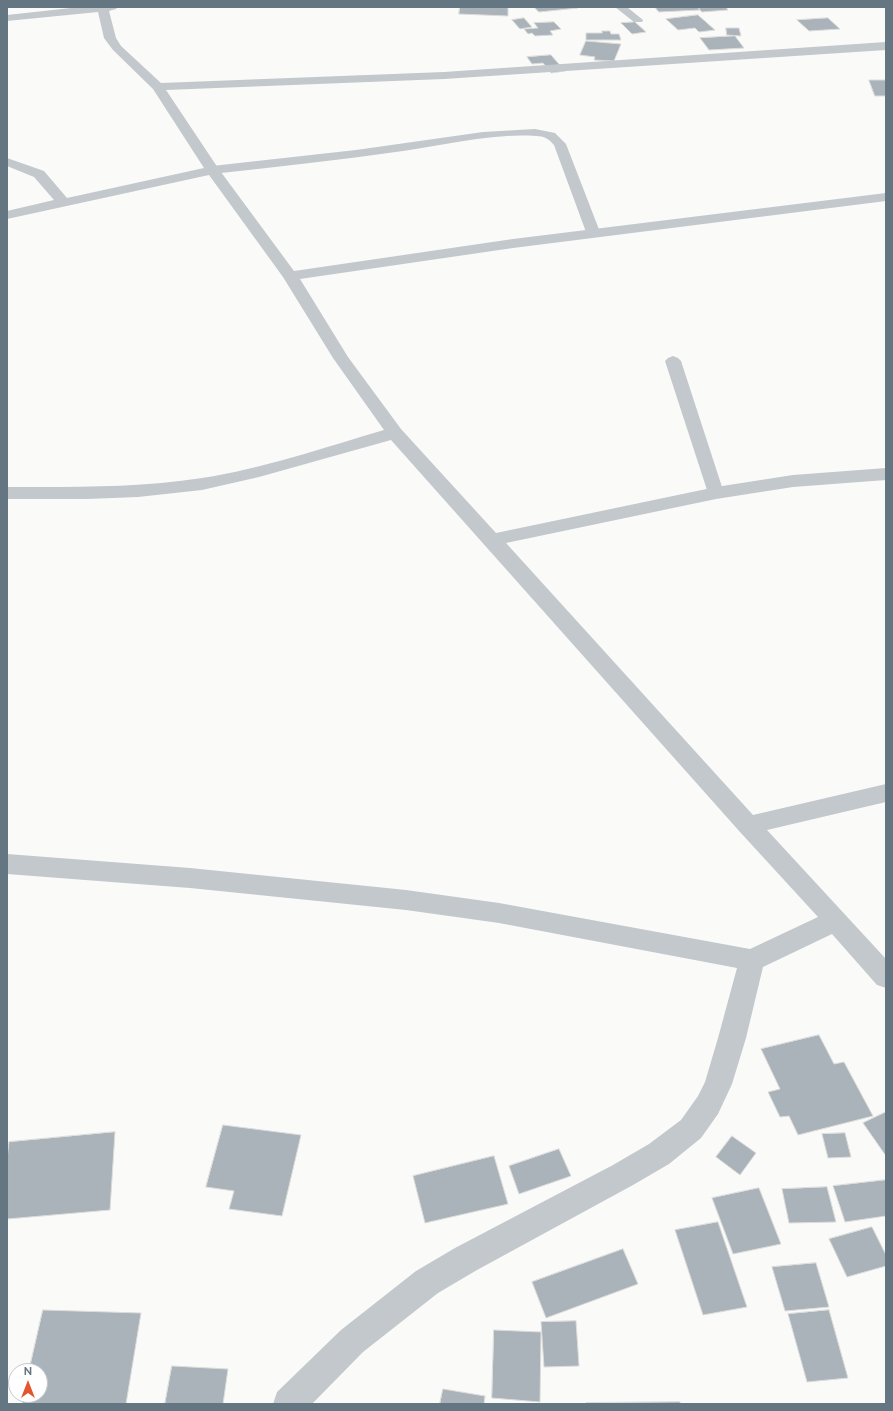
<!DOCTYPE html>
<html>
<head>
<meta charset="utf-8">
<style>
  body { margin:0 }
  #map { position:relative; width:893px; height:1411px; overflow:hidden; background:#fafaf8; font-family:Raleway,sans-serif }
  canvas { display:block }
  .frame { position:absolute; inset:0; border:8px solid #657683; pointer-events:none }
  .north { position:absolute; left:8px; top:1363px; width:40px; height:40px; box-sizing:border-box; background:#fff; border:1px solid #c1c8cd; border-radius:50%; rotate:0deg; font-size:11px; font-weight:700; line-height:16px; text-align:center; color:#657683 }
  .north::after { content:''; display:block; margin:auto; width:14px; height:18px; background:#e4572e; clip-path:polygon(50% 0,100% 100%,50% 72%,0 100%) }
</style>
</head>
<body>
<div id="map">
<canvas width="893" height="1411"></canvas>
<div class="frame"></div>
<div class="north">N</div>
</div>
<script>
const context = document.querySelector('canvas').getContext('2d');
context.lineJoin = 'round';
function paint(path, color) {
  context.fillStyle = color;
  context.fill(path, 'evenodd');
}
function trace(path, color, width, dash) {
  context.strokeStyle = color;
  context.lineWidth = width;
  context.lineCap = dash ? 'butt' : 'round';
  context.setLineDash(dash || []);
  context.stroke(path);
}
const building = new Path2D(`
  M460,7H508V16L459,14Z
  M534,7H577L578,8L539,12Z
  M655,7H698L700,10L659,12Z
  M698,7H726L728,10L702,12Z
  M698,15L715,30L699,32L695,28L678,30L666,19Z
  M524,18L532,27L520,29L512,20Z
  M828,18L840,29L809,31L797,20Z
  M554,22L561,29L550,31L553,35L535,36L532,33L528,34L524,29L538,28L534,23Z
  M635,22L646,32L632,34L621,23Z
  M726,28H739L741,36L727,35Z
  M602,31H610L611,34H619L621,40H586V33H602Z
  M735,36L744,48L709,50L700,38Z
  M586,41L621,44L614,61L594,60L595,57L580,55Z
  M551,55L565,71L551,73L543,63L532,64L527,57Z
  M869,80H886V96H875Z
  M819,1035L834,1064L844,1062L873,1116L798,1135L789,1116L780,1117L768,1092L780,1089L761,1049Z
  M886,1112V1156L863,1123Z
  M223,1125L301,1135L282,1216L229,1209L234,1191L206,1187Z
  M115,1132L110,1210L7,1219V1159L9,1142Z
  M845,1133L851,1157L828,1158L822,1134Z
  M732,1136L756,1153L740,1175L716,1157Z
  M559,1149L571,1176L519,1194L509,1166Z
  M494,1156L508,1204L425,1223L413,1176Z
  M886,1180V1216L845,1222L833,1186Z
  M827,1187L836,1222L789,1223L782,1189Z
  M759,1188L781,1244L733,1254L712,1198Z
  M718,1222L747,1307L703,1315L675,1230Z
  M872,1227L886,1255V1266L847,1277L829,1239Z
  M623,1249L638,1284L546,1318L532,1282Z
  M816,1263L829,1307L785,1311L772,1267Z
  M43,1310L141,1313L126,1404H22L24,1395H40V1371H29Z
  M829,1310L848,1378L807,1382L788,1314Z
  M576,1321L579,1366L544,1367L541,1322Z
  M494,1330L541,1332L540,1402L492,1398Z
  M172,1366L228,1369L223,1404H165Z
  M443,1389L485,1396L484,1404H440Z
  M680,1402V1404H586V1403Z`);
paint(building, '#aab3b9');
trace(building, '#dcdcda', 1);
paint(new Path2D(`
  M615,7H627L643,20L642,22H634Z
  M535,129L555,133L566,144L600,232L598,235H588L586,232L554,145C549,139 544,136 536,136C492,133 446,145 403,151C339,160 276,167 212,174L208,173L206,170L208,167L212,166L356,150L483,132Z
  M673,356L678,358L681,361L724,493L722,497L716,498L710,497L708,493L665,361L668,358Z`), '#c3c8cc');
paint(new Path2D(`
  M80,7H118L116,9L109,11L116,38L121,46L161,83L444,72L886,42V50L444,79L166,90L218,168L294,271L513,239L886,193V201L513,248L300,279L348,357L401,429L496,533L716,487L793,475L886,468V480L793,487L716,499L506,543L753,815L886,784V802L767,830L886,959V988L877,985L832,934L763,967L746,1038L732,1084L718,1114L701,1138L669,1164L633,1185L477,1270L438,1293L363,1352L312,1404H273L277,1392L341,1330L416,1271L455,1248L613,1165L649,1144L681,1120L698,1096L705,1082L718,1038L737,968L499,923L406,910L190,888L7,874V854L190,868L406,890L499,903L750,949L818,917L740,832L391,440L259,477L202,490L138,497L87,499H7V487C72,487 137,488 202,478C262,469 326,447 384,430L333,358L283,277L209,175L7,219V211L54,200L34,177L7,166V158L44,171L67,198L204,168L153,89L113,50L104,38L98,12L7,21V15Z`), '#c3c8cc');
</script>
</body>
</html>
